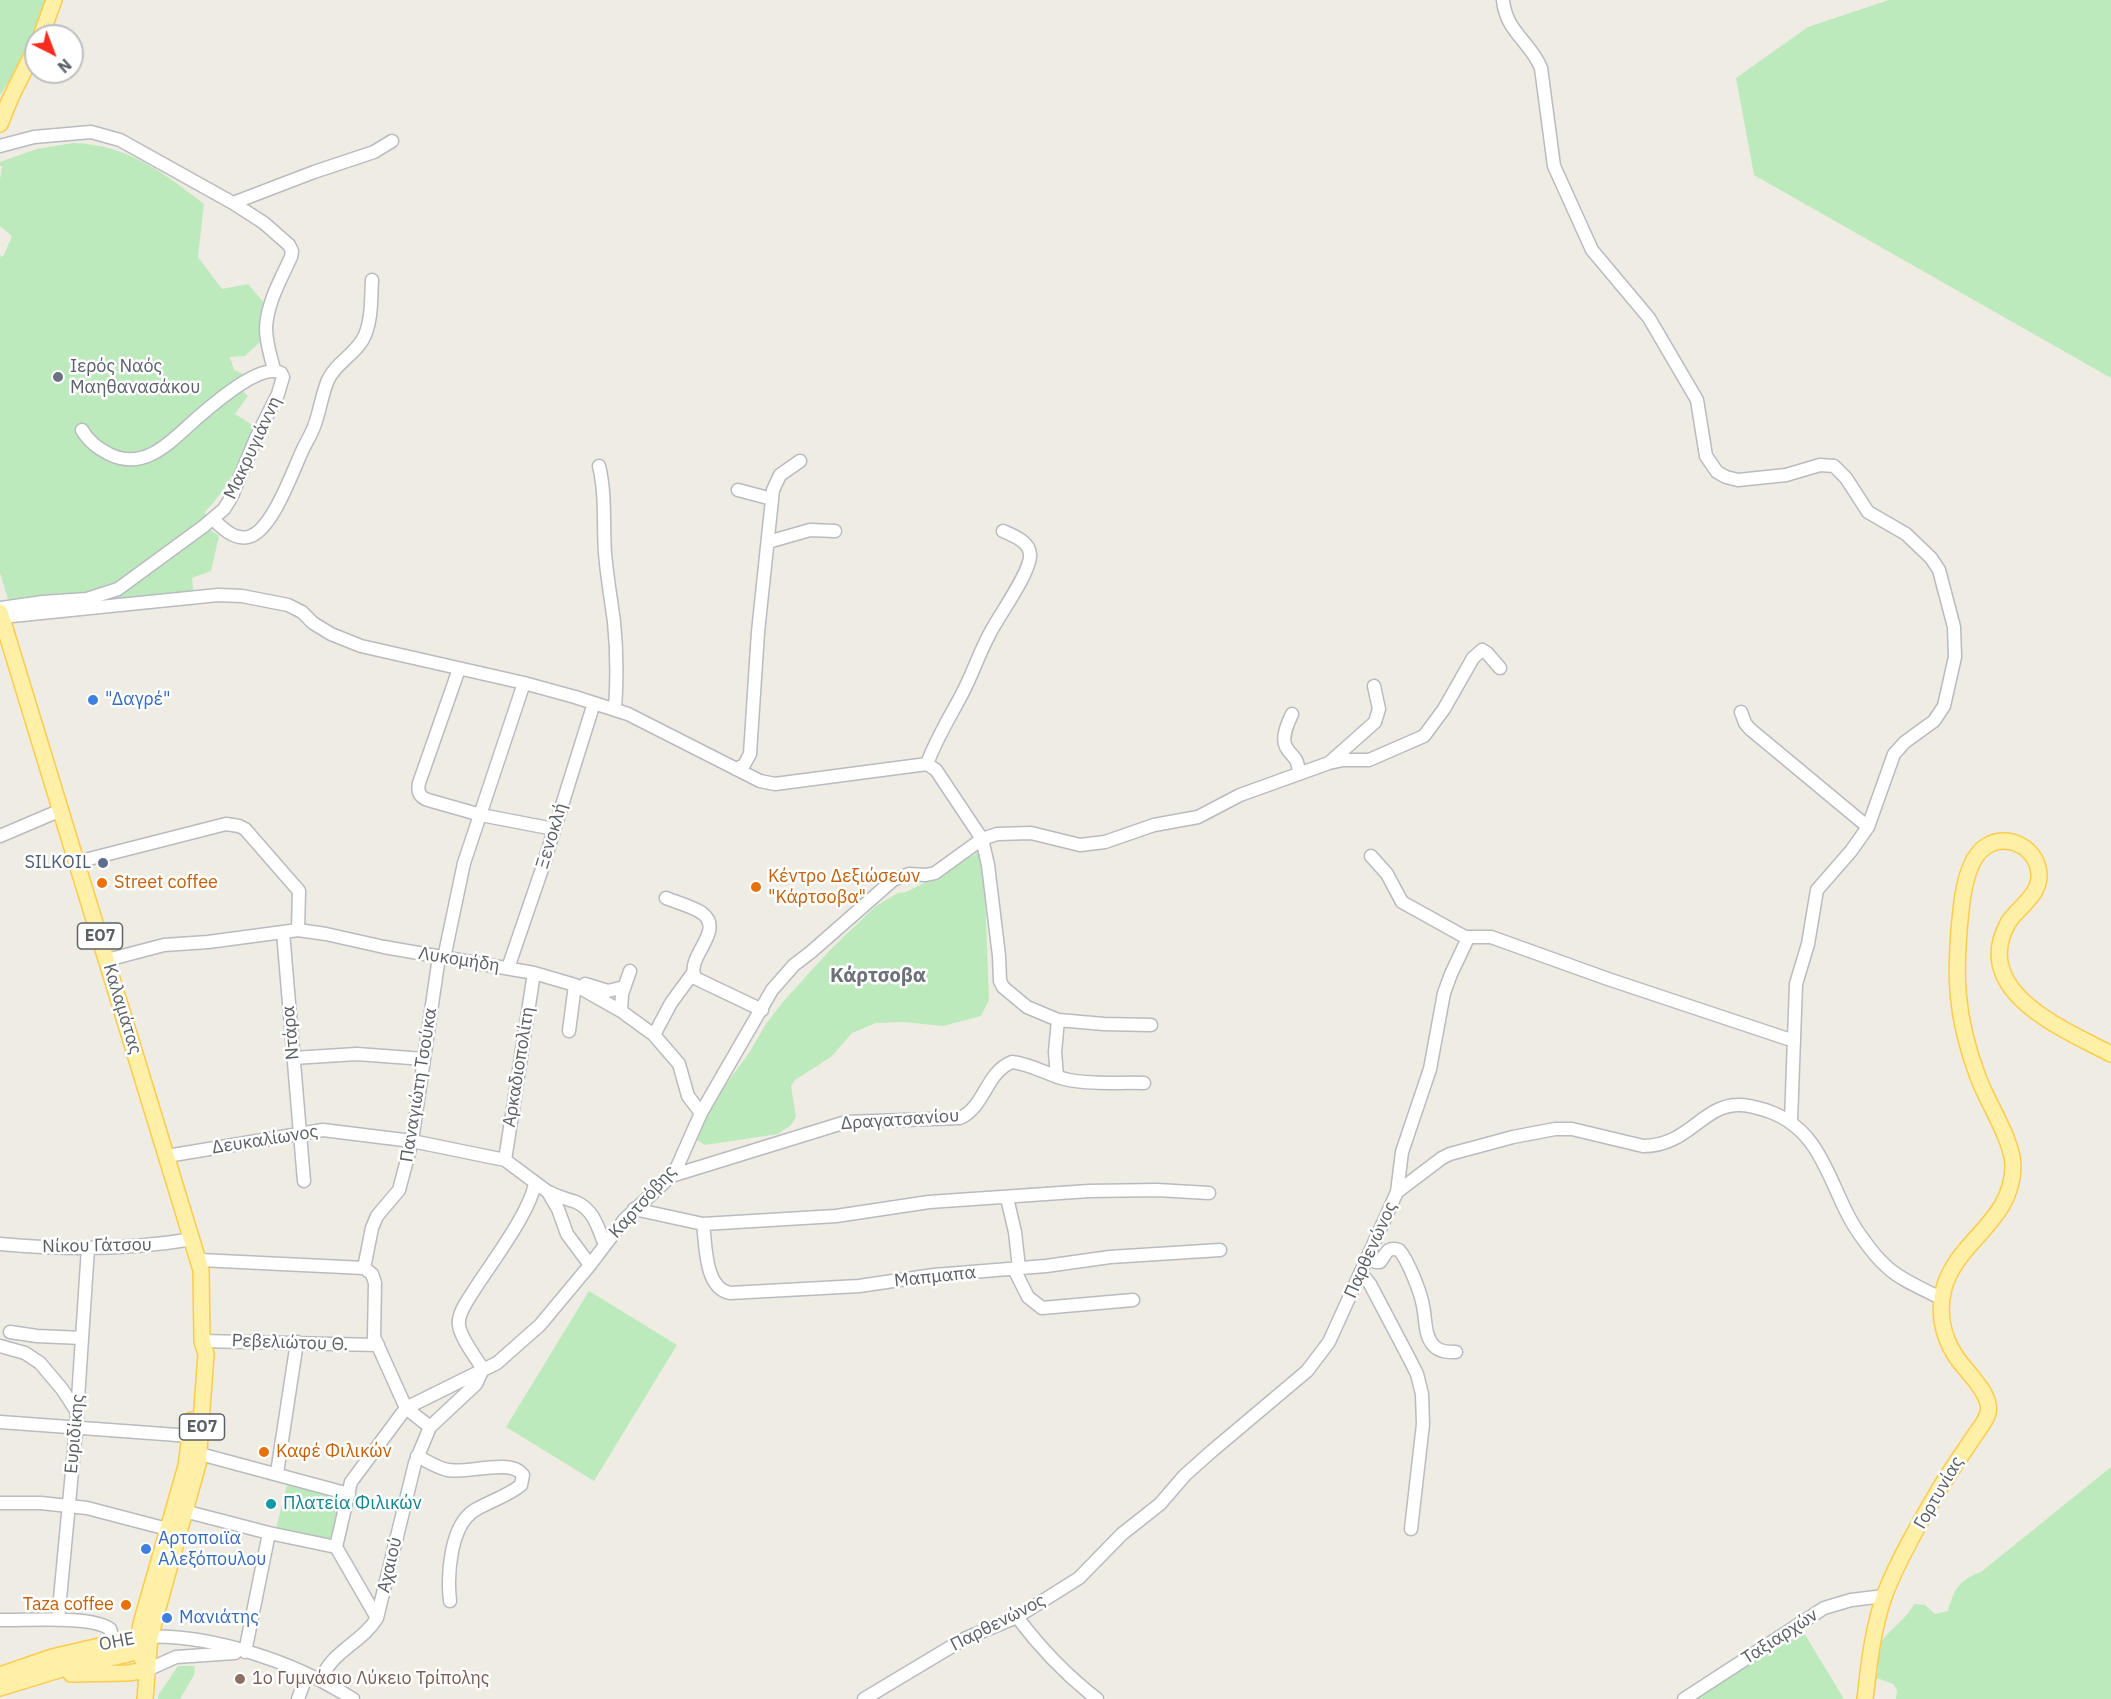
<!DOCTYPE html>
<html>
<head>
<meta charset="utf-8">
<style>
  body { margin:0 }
  #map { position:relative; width:2111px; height:1699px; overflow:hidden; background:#efece3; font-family:"IBM Plex Sans",sans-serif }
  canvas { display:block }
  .north { position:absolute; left:24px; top:24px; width:60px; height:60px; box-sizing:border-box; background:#fff; border:2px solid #bdbfc1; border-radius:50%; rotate:138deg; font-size:16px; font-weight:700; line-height:24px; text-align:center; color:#5b6065 }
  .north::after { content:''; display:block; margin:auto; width:21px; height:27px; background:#fb2b1d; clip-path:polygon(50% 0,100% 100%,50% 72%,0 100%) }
</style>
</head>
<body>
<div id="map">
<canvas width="2111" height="1699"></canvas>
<div class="north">N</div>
</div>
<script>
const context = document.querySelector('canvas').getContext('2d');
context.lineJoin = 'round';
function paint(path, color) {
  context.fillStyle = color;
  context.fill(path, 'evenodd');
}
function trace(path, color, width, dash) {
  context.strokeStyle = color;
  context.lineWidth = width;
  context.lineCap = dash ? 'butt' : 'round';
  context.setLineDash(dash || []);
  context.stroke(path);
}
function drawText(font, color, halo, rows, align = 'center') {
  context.font = font + ' "IBM Plex Sans",sans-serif';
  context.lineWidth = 5;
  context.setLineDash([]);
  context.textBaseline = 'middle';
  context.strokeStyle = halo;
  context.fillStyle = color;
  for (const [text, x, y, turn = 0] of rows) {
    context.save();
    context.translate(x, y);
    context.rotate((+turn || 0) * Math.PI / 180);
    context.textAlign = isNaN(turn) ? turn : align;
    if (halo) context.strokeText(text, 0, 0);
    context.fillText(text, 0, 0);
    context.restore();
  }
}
paint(new Path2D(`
  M0,0H50L24,67L13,75L0,95Z
  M1889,0H2111V378L1754,175L1736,78L1808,27Z
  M73,143C126,144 164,173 204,204L198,257L222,289L248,284L266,305L262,340L245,356L230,357L234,370L248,376L236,385L248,396L235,414L256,427C242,458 229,487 205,512L209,529L219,536L211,571L192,578L194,596L32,610L23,599H8L0,573V257L4,255L12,236L0,226V180L2,166H0V162L37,149Z
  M979,852L984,864L989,1000L981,1016L943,1026L904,1022L876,1023L852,1033L831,1057L795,1080L791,1086L796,1117L791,1125L778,1134L705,1145L697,1140L702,1124L720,1092L749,1053L766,1024L782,1003L830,950L876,906L898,893L906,892L926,882Z
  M589,1291L677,1345L594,1481L506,1427Z
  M2111,1467V1699H1896L1897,1690L1893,1684L1877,1678L1874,1699H1857L1863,1671L1878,1673C1878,1665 1877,1651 1880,1644C1887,1631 1908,1618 1914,1604L1925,1605L1935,1614L1948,1611C1954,1589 1959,1580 1981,1572Z
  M287,1485L342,1497L331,1541L276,1528Z
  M1804,1633L1844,1699H1689Z
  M178,1666H195L194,1675L180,1699H158L159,1694Z`), '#bdeabc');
const minor = new Path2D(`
  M1503,0C1506,32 1530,41 1541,68L1554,166L1592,250L1649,318L1697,400L1706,456L1717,472L1726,477L1738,480L1786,475L1820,465L1834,466L1846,478L1868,512L1906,534L1931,558L1939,570L1954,627L1955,657L1944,706L1934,721L1905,742L1894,754L1868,827L1851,851L1817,890L1808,944L1796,984L1791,1121
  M0,146L34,137L91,132L120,140L233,203L264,223L289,245L292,251L291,257C281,279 267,303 266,328C266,343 271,357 274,370
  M233,203L314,172L374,152L392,141
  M599,466C606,494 603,525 605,553C607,577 611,599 614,622C617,651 617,681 615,710
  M738,490L772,499
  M213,519C222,528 234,540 248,537C272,532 293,470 303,449C307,441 312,433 315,424C320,410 322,394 328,380C336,362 358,353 365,335C372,318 371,298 372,280
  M768,542L810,530L835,531
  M0,608L43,602L87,599L118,589L204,526L224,509L232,496L256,438L278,394L283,377L281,373C261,362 212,405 196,419C171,441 145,472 109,454C98,448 89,442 82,430
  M2,617L218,595L242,596L288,605L302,612L313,623L331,634L361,646L524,683L575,697L628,714L760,781L775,784L927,764L936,770L982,839L988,865L999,956L1000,981L1003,987L1027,1007L1058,1020L1104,1024L1151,1025
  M459,669L419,783C417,792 420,797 428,800L481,815L554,829
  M1741,712L1745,723L1750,729L1868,827
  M1292,714C1288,723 1281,737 1286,747C1294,760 1297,755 1299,773
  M1330,762L1375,722L1379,709L1374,686
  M927,764C936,739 950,717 962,694C972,675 979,654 989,635C997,618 1032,571 1030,554C1029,541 1012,535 1003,531
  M736,769L744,765L750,754L758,632L773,490L780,475L800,461
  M0,836L61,810
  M1371,856L1387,874L1402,902L1465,937H1491L1608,979L1794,1041
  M77,862L226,824L239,826L245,829L299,891L298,930
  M666,898C678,903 692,906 702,913C726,931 685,956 695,978L762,1010
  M283,932L304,1181
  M444,958L464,863L524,683
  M107,960L164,945L208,942L298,930L326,934L384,947L534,973L575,985L621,1011L654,1035L679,1064L688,1096L701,1113
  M508,968L542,869L594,703
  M585,984L608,991L624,987
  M621,1011L622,994L630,971
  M569,1031L575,985
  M654,1035L671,1003L693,973
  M293,1058L357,1054L424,1059
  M1057,1077L1055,1052L1058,1020
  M167,1156L323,1130L412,1141L505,1160L548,1192L558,1209L567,1234L590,1265
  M505,1160L534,973
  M671,1176L846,1122L960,1118C985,1107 986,1072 1012,1062C1032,1064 1049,1076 1069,1080C1093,1085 1119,1082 1144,1083
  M549,1192C558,1197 567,1199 576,1202C594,1210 598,1228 605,1245
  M1397,1192L1402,1152L1430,1069L1444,993L1451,974L1468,938
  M1007,1198L1015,1232L1019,1268
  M634,1209L703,1224L836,1216L929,1202L1089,1191L1157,1190L1209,1193
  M703,1224C706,1244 704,1288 730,1293L859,1286L934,1275L1046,1266L1110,1257L1220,1250
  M0,1244C65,1250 129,1250 193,1239
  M1367,1258L1376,1262H1380C1386,1254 1387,1246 1399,1250C1408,1260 1421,1293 1423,1306C1426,1319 1424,1336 1434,1346C1440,1352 1448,1352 1456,1352
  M200,1260L364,1268
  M364,1268L372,1228L377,1216L399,1190L412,1141L439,957
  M1014,1269L1028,1297L1042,1308L1133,1300
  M1361,1273L1370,1284L1410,1360L1417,1374L1422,1394L1423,1424L1411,1529
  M10,1332L37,1336L82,1338
  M202,1341L378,1345
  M0,1346L25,1353L40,1363L62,1389L77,1412
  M0,1422L191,1436
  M430,1427L476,1384L483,1369C476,1358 460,1337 459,1325C457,1313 470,1297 476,1287C493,1261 530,1212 535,1183
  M200,1454L349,1494
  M417,1456C427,1461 437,1468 448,1470C468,1474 511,1458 523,1475L521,1485C508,1496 490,1501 475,1510C450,1525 447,1575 450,1601
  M277,1473L297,1342
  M0,1503H41L87,1508L175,1531
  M184,1511L269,1533L336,1547
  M336,1547L351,1482L406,1408L497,1363L540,1325L590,1265L624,1220L671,1176L678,1165L701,1113L772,990L794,965L811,952L893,880L909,874L926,875L935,873L982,839L997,834L1031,833L1080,845L1105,842L1154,825L1198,817L1240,795L1329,763L1343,760H1369L1424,736L1444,709L1473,658L1482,650L1487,653L1500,668
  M336,1547L377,1618
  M1017,1617C1041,1649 1066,1675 1097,1699
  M0,1620C25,1621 91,1615 110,1629L114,1642
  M58,1620L76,1429L88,1248
  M141,1637C210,1633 295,1662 353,1699
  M245,1652L269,1533
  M147,1670L176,1657L235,1653
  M321,1680C331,1651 362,1643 377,1618L415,1463L430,1427L406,1408L374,1337L375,1283L372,1274L364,1268
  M298,1699L307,1674
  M864,1699L964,1639L1017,1617L1079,1578L1122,1534L1160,1504L1185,1475L1212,1451L1307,1371L1329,1342L1397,1192L1442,1158L1450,1154L1513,1137L1555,1129H1572L1643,1146C1688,1146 1702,1106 1737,1105C1748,1104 1758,1108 1768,1111C1828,1132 1829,1195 1863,1239C1870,1249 1878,1259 1887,1267C1902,1281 1924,1289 1942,1299
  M1684,1699L1824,1608L1851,1600L1884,1596`);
const major = new Path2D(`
  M41,36L54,0
  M0,124L11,97L36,47
  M0,612L201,1270L202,1341L206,1354L198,1464L150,1637L145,1699
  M142,1659C137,1645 139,1633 142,1620L186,1466L192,1420
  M71,1674L128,1673L147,1670
  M0,1675L52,1657L138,1637
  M0,1688L62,1669L124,1655L131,1653L145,1643
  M1865,1699C1869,1664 1873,1627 1885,1594C1898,1560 1922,1519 1940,1488C1951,1470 1963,1453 1975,1435C1979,1429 1986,1421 1988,1413C1993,1394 1964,1370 1955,1355C1942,1335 1938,1311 1944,1288C1958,1239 2013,1222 2013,1165C2012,1139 1987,1102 1978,1077C1955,1016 1954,974 1961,910C1963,890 1968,859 1985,847C2008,831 2040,849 2039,877C2038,897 2018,907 2008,923C1970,992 2065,1030 2111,1054`);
trace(minor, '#b8bbc0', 15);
trace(major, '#ffcb4c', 18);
trace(minor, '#fff', 12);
trace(major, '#fff0a8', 15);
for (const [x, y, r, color] of [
  [58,377,6,"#6b7280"],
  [93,700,6,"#3f7fe0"],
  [103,863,6,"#5c6f8a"],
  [102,883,6,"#e8710a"],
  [756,887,6,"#e8710a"],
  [264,1452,6,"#e8710a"],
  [271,1504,6,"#0f9aa8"],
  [146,1549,6,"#3f7fe0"],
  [126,1605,6,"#e8710a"],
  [167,1618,6,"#3f7fe0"],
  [240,1679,6,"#8d6e63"]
]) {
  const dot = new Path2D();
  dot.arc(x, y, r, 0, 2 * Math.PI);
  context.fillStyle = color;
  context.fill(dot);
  trace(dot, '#fff', 2);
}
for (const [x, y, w] of [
  [100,936,45],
  [202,1427,45]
]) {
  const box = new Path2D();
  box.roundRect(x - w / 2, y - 13, w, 26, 4.5);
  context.fillStyle = '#fff';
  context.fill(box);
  trace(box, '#5b6065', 1.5);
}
drawText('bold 16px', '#5b6065', null, [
  ["ΕΟ7",100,936],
  ["ΕΟ7",202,1427]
]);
drawText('18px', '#5b616d', '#fff', [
  ["Ιερός Ναός",70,367],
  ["Μαηθανασάκου",70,388]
], 'left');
drawText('18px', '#5b6065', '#fff', [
  ["Μακρυγιάννη",253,448,-65],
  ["Ξενοκλή",552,836,-73],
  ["Λυκομήδη",459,960,9],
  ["Καλαμάτας",122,1009,73],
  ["Ντάρα",291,1033,-95],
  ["Αρκαδιοπολίτη",519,1067,-81],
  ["Παναγιώτη Τσούκα",419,1085,-81],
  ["Δραγατσανίου",900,1120,-4],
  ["Δευκαλίωνος",265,1140,-9],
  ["Καρτσόβης",643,1202,-48],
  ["Νίκου Γάτσου",97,1246,-1],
  ["Παρθενώνος",1371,1250,-66],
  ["Μαπμαπα",935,1277,-6],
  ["Ρεβελιώτου Θ.",290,1343,2],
  ["Ευριδίκης",75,1434,-85],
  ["Γορτυνίας",1939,1493,-60],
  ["Αχαιού",390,1565,-77],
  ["Παρθενώνος",998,1623,-27],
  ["Ταξιαρχών",1780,1637,-33],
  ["ΟΗΕ",117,1642,-11]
]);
drawText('18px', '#366cbe', '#fff', [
  ["\"Δαγρέ\"",105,700],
  ["Αρτοποιϊα",158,1539],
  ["Αλεξόπουλου",158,1560],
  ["Μανιάτης",179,1618]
], 'left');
drawText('18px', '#4e5e75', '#fff', [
  ["SILKOIL",91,863]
], 'right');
drawText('18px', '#c56008', '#fff', [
  ["Κέντρο Δεξιώσεων",768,877],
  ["\"Κάρτσοβα\"",768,898],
  ["Street coffee",114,883],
  ["Καφέ Φιλικών",276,1452],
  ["Taza coffee",114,1605,"right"]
], 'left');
drawText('18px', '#0d838f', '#fff', [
  ["Πλατεία Φιλικών",283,1504]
], 'left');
drawText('18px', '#785e54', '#fff', [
  ["1ο Γυμνάσιο Λύκειο Τρίπολης",252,1679]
], 'left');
drawText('bold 20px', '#6c7277', '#fff', [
  ["Κάρτσοβα",878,976]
]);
</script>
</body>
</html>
